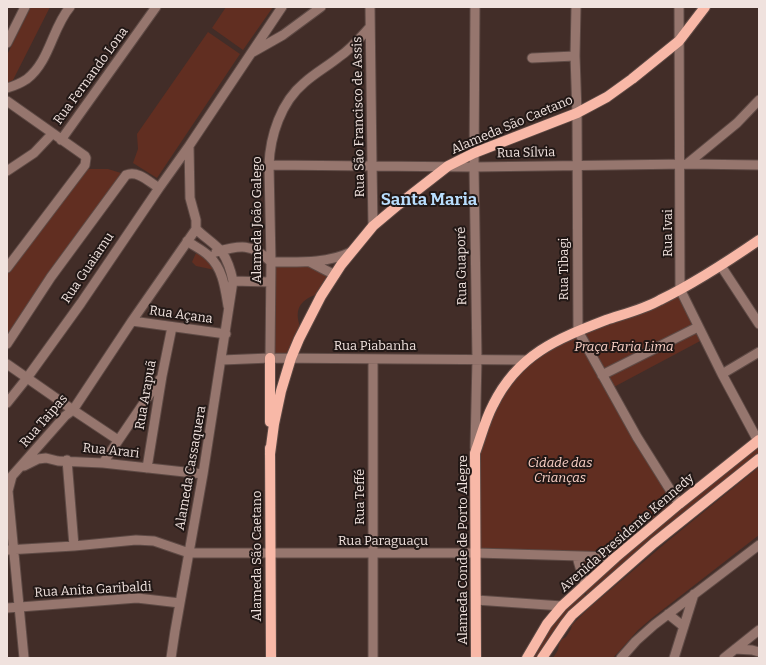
<!DOCTYPE html>
<html>
<head>
<meta charset="utf-8">
<style>
  body { margin:0 }
  #map { position:relative; width:766px; height:665px; overflow:hidden; background:#422d28; font-family:Bitter,serif }
  canvas { display:block }
  .frame { position:absolute; inset:0; border:8px solid #f0e2de; pointer-events:none }
</style>
</head>
<body>
<div id="map">
<canvas width="766" height="665"></canvas>
<div class="frame"></div>
</div>
<script>
const context = document.querySelector('canvas').getContext('2d');
context.lineJoin = 'round';
function paint(path, color) {
  context.fillStyle = color;
  context.fill(path, 'evenodd');
}
function trace(path, color, width, dash) {
  context.strokeStyle = color;
  context.lineWidth = width;
  context.lineCap = dash ? 'butt' : 'round';
  context.setLineDash(dash || []);
  context.stroke(path);
}
function drawText(font, color, halo, rows, align = 'center') {
  context.font = font + ' Bitter,serif';
  context.lineWidth = 4;
  context.setLineDash([]);
  context.textBaseline = 'middle';
  context.strokeStyle = halo;
  context.fillStyle = color;
  for (const [text, x, y, turn = 0] of rows) {
    context.save();
    context.translate(x, y);
    context.rotate((+turn || 0) * Math.PI / 180);
    context.textAlign = isNaN(turn) ? turn : align;
    if (halo) context.strokeText(text, 0, 0);
    context.fillText(text, 0, 0);
    context.restore();
  }
}
paint(new Path2D(`
  M31,7H50L13,80L7,83V55Z
  M226,7H273L243,50L212,28Z
  M208,32L240,54L157,178L133,163L138,149L137,134Z
  M87,169H108L121,173L51,273L7,338V274Z
  M196,253L208,257L215,270L196,266L192,262Z
  M308,263L332,275L321,293C300,299 293,309 301,329L289,356H272L274,264Z
  M679,293L702,340L612,388L579,332Z
  M575,334L673,504L610,555L480,550L478,463L482,444L496,402L532,358Z
  M759,445V456L588,596L583,590L605,569Z
  M759,467V535L652,618L638,630L613,658H553L558,650L559,644L562,639L566,637L571,629L572,625L589,608L668,541Z
  M579,559L605,560L585,577Z
  M582,591L587,598L540,658H531L562,610Z`), '#612e21');
const minor = new Path2D(`
  M370,7L372,165L373,226
  M475,7L474,167L477,359L475,448
  M576,7L575,56L577,113L578,331L637,437L679,504
  M679,7L680,289L722,374L758,441
  M7,43L25,7
  M253,52L283,35L321,7
  M532,58L575,56
  M7,88C14,86 21,83 27,79C50,61 52,28 70,7
  M7,101L85,156L86,158L85,165L7,268
  M61,140L156,7
  M189,146L190,198L196,220V229
  M687,164L737,123L759,100
  M269,165L474,167L687,164L759,165
  M7,171L34,153L52,134
  M187,241C194,246 203,250 209,256C223,269 225,288 228,306
  M216,252C240,245 252,243 271,262
  M271,262C298,262 326,264 351,252
  M310,262L335,275
  M721,266L759,324
  M233,281L270,282
  M132,321L226,334
  M7,344L51,277L126,175C138,170 149,182 159,188
  M270,358L271,262L269,165C270,136 281,102 304,83C315,73 328,66 339,57C351,49 360,38 370,27
  M222,360L270,358L527,360
  M7,364L73,410L118,440
  M722,374L759,352
  M602,375L698,327
  M7,403L27,378L81,303L159,188L189,146L282,7
  M67,460L74,546
  M103,463L160,379
  M24,466L38,459L46,458L58,461L103,463L203,474
  M147,468L162,376L172,327
  M7,550L74,546L136,540L154,541L189,553H476L616,557
  M577,557L585,585
  M476,600L562,606
  M7,608L137,598L180,603
  M668,614L683,626
  M735,649L752,650L759,652
  M24,658L8,491L12,476L65,416L73,410L132,321L196,229
  M171,658L175,631L203,474L233,281C231,271 228,261 222,252C214,243 204,237 196,229
  M373,658V359
  M621,658L636,641L654,625L759,545
  M674,658L694,594
  M724,658L759,630`);
const major = new Path2D(`
  M270,358V422
  M270,448L271,658
  M270,454L274,424L281,391L291,358L299,339L321,296L341,265L373,226L398,205L448,166L474,153L577,113L607,97L632,79L679,41L705,7
  M476,658L475,453C481,437 485,420 493,405C518,354 557,339 606,320C624,314 644,309 660,300C695,283 727,262 759,240
  M527,658L547,624L562,606L616,557L679,504L759,440
  M542,658L565,624L572,615L654,543L759,459`);
trace(minor, '#5e4a45', 11);
trace(major, '#5e4a45', 12);
trace(minor, '#96766e', 9);
trace(major, '#f8b8a7', 10);
drawText('13px', '#f0e2de', '#221816', [
  ["Rua Fernando Lona",91,76,-54],
  ["Rua São Francisco de Assis",359,117,-91],
  ["Alameda São Caetano",512,125,-23],
  ["Rua Sílvia",526,153,-1],
  ["Alameda João Galego",257,220,-90],
  ["Rua Ivai",668,233,-90],
  ["Rua Guaporé",462,266,-91],
  ["Rua Guaiamu",88,268,-56],
  ["Rua Tibagi",564,269,-90],
  ["Rua Açana",181,315,8],
  ["Rua Piabanha",375,346],
  ["Rua Arapuã",146,395,-80],
  ["Rua Taipas",44,421,-49],
  ["Rua Arari",111,451,6],
  ["Alameda Cassaquera",191,468,-80],
  ["Rua Teffé",360,497,-90],
  ["Avenida Presidente Kennedy",627,533,-41],
  ["Rua Paraguaçu",383,541],
  ["Alameda Conde de Porto Alegre",463,550,-90],
  ["Alameda São Caetano",257,556,-90],
  ["Rua Anita Garibaldi",93,590,-3]
]);
drawText('italic 13px', '#fad1c6', '#221816', [
  ["Praça Faria Lima",624,347],
  ["Cidade das",560,463],
  ["Crianças",560,478]
]);
drawText('bold 17px', '#b8ddfd', '#221816', [
  ["Santa Maria",429,200]
]);
</script>
</body>
</html>
